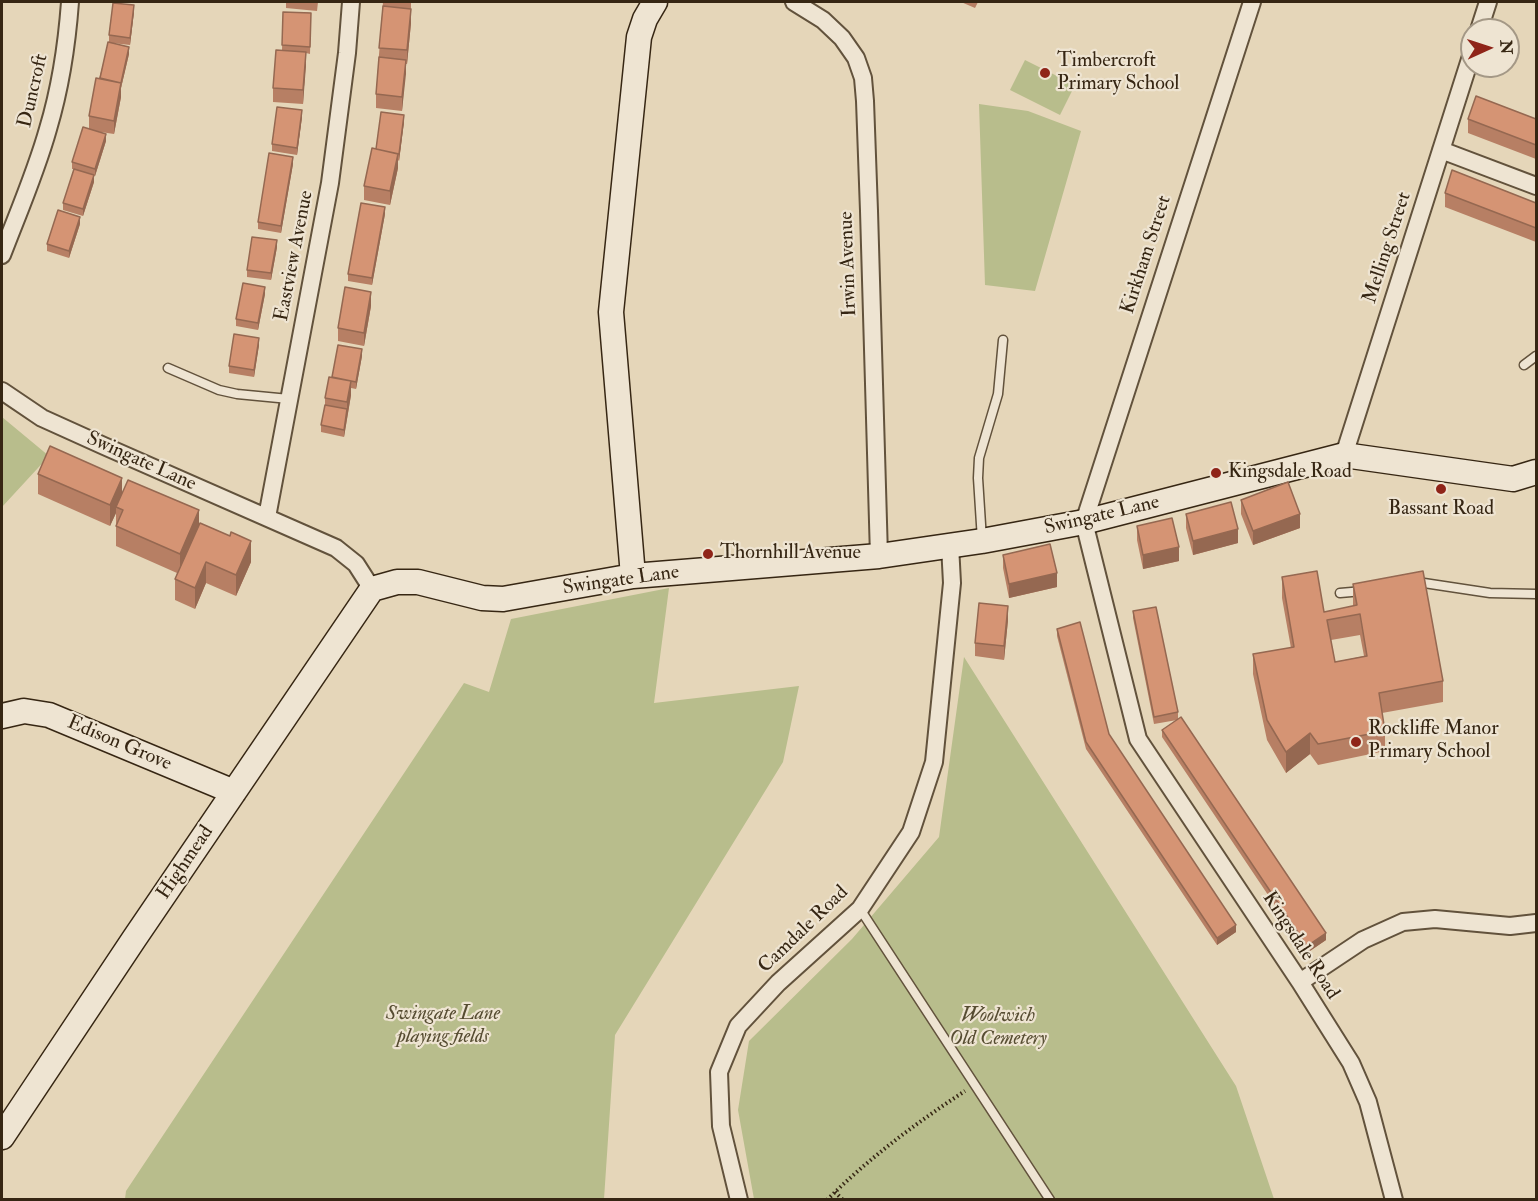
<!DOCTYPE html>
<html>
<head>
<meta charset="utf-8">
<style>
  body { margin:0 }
  #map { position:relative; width:1538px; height:1201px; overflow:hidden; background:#e5d6b9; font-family:"IM FELL Double Pica",serif }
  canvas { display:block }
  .frame { position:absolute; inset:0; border:3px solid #362613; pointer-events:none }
  .north { position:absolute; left:1460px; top:18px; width:60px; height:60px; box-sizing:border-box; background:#eee4d2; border:2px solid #a49886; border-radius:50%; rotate:87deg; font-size:16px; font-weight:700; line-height:24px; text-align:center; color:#362613 }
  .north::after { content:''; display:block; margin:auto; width:21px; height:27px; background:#8f2418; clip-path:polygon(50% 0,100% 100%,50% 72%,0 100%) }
</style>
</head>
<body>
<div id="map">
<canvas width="1538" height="1201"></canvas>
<div class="frame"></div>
<div class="north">N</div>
</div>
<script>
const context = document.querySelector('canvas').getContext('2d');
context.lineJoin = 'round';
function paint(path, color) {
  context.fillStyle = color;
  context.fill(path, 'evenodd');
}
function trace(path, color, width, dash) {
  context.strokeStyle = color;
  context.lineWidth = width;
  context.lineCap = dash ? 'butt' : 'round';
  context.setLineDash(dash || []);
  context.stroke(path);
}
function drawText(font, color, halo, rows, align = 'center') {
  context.font = font + ' "IM FELL Double Pica",serif';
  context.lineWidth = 4.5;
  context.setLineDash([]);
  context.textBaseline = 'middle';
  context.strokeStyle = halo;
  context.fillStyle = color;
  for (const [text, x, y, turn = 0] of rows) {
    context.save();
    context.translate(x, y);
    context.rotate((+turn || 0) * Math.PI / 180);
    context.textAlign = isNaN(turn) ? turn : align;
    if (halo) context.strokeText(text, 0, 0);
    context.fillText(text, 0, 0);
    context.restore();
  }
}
paint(new Path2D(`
  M1025,60L1075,85L1060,115L1010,90Z
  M979,104L1028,111L1081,131L1035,291L985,285Z
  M2,417L49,456L2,507Z
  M669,588L654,703L799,686L783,762L615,1035L604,1199H125L126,1191L464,683L489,692L511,619Z
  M964,657L1236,1086L1274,1199H754L738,1110L749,1041L852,939L939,837Z`), '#b8bd8c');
const lane = new Path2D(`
  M1524,365L1536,356
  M168,368L219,390L237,394L289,399
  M982,540L978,478L979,458L998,394L1003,340
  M1415,585L1424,583L1490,593L1536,594
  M1340,593L1363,591
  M860,909L1050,1200`);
const street = new Path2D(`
  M794,2L823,20L842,38L856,58L863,78L865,101L869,211L879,556
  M1252,2L1084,522L1138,739L1300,982L1351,1063L1368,1102L1394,1200
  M1479,30L1488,2
  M1441,150L1536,186
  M2,255C18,213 36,172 48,129C60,89 67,43 70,2
  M2,391L42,418L104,446L336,548L356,564L372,589
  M1344,455L1472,53
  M267,517L330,183L347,53L351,2
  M1300,982L1363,940L1403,922L1435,919L1510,926L1536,923
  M739,1200L721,1126L719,1072L738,1026L778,983L860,909L911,832L934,762L952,583L950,545`);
const secondary = new Path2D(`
  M633,576L611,312L639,37L645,19L655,2
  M2,716L24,711L49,715L234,792
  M2,1137L134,939L372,589L397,582H418L482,598L503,599L633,576L879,556L982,541L1084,522L1344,455L1513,479L1536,472`);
trace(lane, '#62523c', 11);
trace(street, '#62523c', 20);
trace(secondary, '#362613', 27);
trace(new Path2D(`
  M835,1192L843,1200
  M827,1200C869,1158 916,1123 965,1091`), '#362613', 4, [1.5, 3]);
trace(lane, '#eee4d2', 8);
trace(street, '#eee4d2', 16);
trace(secondary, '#eee4d2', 24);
paint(new Path2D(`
  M286,2H318L317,11L286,8Z
  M383,2H411V23L407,64H406L402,111L376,108V94Z
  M961,2H978L975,8Z
  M134,12L130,45L112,43L129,54L121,88V97L114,134L94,131L106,141L95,176L83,172L94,182L83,216L63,210V203L74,169H72V162L89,129V116L109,42V35Z
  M283,12L311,13L310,54L306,53L303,104L273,102V88L282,50Z
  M302,117L297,155L272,151V144Z
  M1468,119H1536V159L1468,133Z
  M404,122L399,161L398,160V168L390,205L364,200V186L376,149Z
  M293,164L281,233L258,229V222Z
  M1445,193L1536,203V242L1445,207Z
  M385,214L372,285L348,281V274Z
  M80,224L69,258L47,251V244Z
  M277,247L271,280L247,277V270Z
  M265,294L258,330L236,326V319Z
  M371,306L364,346L338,341V328Z
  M259,345L254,377L229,373V366Z
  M362,356L356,389L351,388V395L344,437L321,432V425L325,405V398L332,378Z
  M38,474L122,493L199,523L251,562L236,596L206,583L195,609L175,600V579L177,573L116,546V513L110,526L38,494Z
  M1241,500L1300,528L1253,545L1241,514Z
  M1186,514L1238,543L1193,555L1186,528Z
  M1137,526L1179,561L1143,569L1137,540Z
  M1003,555L1057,587L1009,598L1003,568Z
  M1282,577L1324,612L1353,606V584L1443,681V702L1382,713L1385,731V751L1318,765L1310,754L1286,773L1267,740L1253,674V654L1291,648L1282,598ZM1360,635L1364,656L1335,662L1331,640Z
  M1133,611L1178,712V719L1326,940L1307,953L1162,737V730L1177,720L1154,724L1133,618Z
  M1008,620L1004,660L975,656V643Z
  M1057,629L1109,734L1236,932L1217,945L1086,749L1057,636Z`), '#b77f64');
paint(new Path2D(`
  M134,5V12L130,45V38Z
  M411,9V23L407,64V50Z
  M129,47V54L121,88V97L114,134V121Z
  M306,52V66L303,104V90Z
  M406,60V74L402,111V97Z
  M302,110V117L297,155V148Z
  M404,115V122L399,161V154Z
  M106,134V141L95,176V169Z
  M398,154V168L390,205V191Z
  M293,157V164L281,233V226Z
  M94,175V182L83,216V209Z
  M385,207V214L372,285V278Z
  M80,217V224L69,258V251Z
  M277,240V247L271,280V273Z
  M265,287V294L258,330V323Z
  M371,292V306L364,346V333Z
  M259,338V345L254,377V370Z
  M362,349V356L356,389V382Z
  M351,381V395L344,437V430L347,409V402Z
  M122,478V499L116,507V513L110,526V505Z
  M199,510V531L180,574V554Z
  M1300,514V528L1253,545V531Z
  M1238,529V543L1193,555V541Z
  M251,541V562L236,596V575Z
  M1179,547V561L1143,569V555Z
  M206,562V583L195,609V588Z
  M1057,573V587L1009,598V584Z
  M1008,606V620L1004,660V646Z
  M1310,733V754L1286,773V752Z
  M1236,925V932L1217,945V938Z
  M1326,933V940L1307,953V946Z`), '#956851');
const building = new Path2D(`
  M113,3L134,5L130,38L109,35Z
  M383,6L411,9L407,50L379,48Z
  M283,12L311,13L310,47L282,45Z
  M108,42L129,47L121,83L100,78Z
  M276,50L306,52L303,90L273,88Z
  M379,57L406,60L402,97L376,94Z
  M96,78L121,83L114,121L89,116Z
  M1476,96L1536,119V145L1468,119Z
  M277,107L302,110L297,148L272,144Z
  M381,112L404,115L399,154L376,149Z
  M83,127L106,134L95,169L72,162Z
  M372,148L398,154L390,191L364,186Z
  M269,153L293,157L281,226L258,222Z
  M74,169L94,175L83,209L63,203Z
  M1452,170L1536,203V228L1445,193Z
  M361,203L385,207L372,278L348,274Z
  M58,210L80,217L69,251L47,244Z
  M252,237L277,240L271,273L247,270Z
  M243,283L265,287L258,323L236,319Z
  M345,287L371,292L364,333L338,328Z
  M234,334L259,338L254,370L229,366Z
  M338,345L362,349L356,382L332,377Z
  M329,377L351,381L347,402L325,398Z
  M325,405L347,409L344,430L321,425Z
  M50,446L122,478L110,505L38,474Z
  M128,480L199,510L180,554L116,526L123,510L116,507Z
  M1288,482L1300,514L1253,531L1241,500Z
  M1231,502L1238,529L1193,541L1186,514Z
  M1172,518L1179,547L1143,555L1137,526Z
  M200,523L230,536L231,532L251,541L236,575L206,562L195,588L175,579Z
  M1050,544L1057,573L1009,584L1003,555Z
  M1317,571L1324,612L1357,605L1353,584L1423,571L1443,681L1379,693L1385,731L1318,744L1310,733L1286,752L1267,720L1253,654L1294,647L1282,577ZM1360,614L1367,656L1335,662L1327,620Z
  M979,603L1008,606L1004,646L975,643Z
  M1156,607L1178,712L1154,717L1133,611Z
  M1080,622L1109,734L1236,925L1217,938L1086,742L1057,629Z
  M1181,717L1326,933L1307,946L1162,730Z`);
paint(building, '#d59474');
trace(building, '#956851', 1.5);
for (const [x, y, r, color] of [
  [1045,73,6,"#8f2418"],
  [1216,473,6,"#8f2418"],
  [1441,489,6,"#8f2418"],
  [708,554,6,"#8f2418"],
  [1356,742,6,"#8f2418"]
]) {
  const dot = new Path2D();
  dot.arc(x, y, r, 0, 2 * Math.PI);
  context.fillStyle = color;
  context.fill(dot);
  trace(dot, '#eee4d2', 2);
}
drawText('20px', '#362613', '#eee4d2', [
  ["Timbercroft",1057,62],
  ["Primary School",1057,85],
  ["Kingsdale Road",1228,473],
  ["Bassant Road",1441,510,"center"],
  ["Thornhill Avenue",720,554],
  ["Rockliffe Manor",1368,730],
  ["Primary School",1368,753]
], 'left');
drawText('20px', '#362613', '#eee4d2', [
  ["Duncroft",34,91,-77],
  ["Melling Street",1388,248,-72],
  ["Kirkham Street",1147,255,-72],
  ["Eastview Avenue",295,256,-79],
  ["Irwin Avenue",849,264,-92],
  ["Swingate Lane",141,462,24],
  ["Swingate Lane",1102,516,-13],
  ["Swingate Lane",621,581,-8],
  ["Edison Grove",119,744,23],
  ["Highmead",186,863,-56],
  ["Camdale Road",804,930,-44],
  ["Kingsdale Road",1300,946,57]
]);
drawText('italic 20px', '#564c31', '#eee4d2', [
  ["Swingate Lane",443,1015],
  ["playing fields",443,1038],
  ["Woolwich",998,1017],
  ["Old Cemetery",998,1040]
]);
</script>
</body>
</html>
